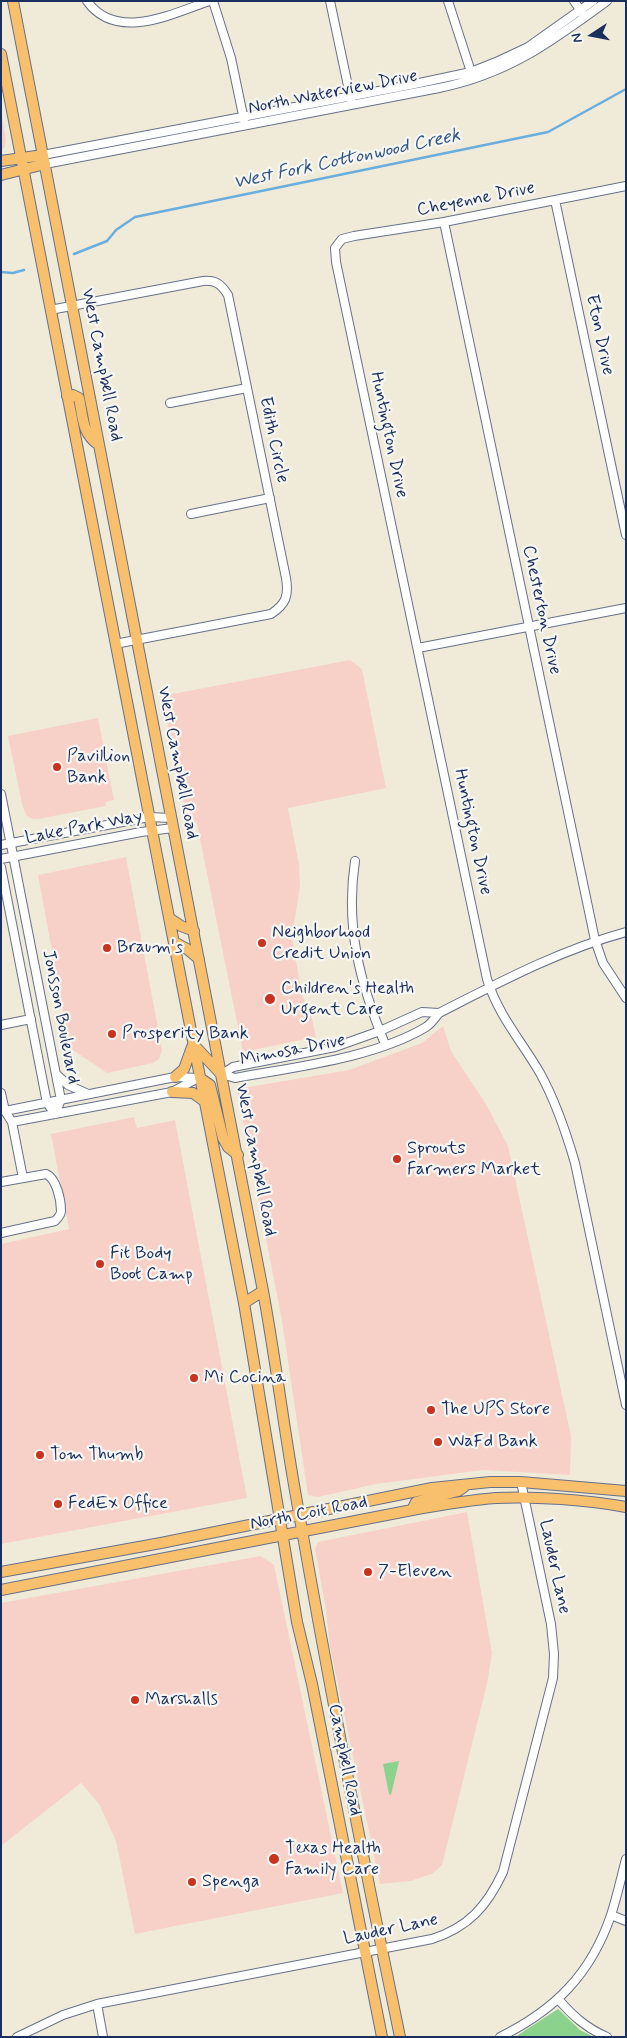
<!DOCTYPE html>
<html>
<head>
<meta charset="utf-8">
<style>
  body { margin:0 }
  #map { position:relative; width:627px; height:2038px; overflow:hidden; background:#f0ebd9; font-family:Mynerve,sans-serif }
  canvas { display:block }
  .frame { position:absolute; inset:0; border:2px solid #1b2f5e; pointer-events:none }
  .north { position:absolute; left:567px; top:10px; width:50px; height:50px; -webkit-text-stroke:4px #f6f6f2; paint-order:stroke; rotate:259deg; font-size:14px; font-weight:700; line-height:20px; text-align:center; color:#1b2f5e }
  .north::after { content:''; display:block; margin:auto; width:18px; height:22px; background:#1b2f5e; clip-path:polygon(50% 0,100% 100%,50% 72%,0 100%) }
</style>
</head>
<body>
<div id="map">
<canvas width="627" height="2038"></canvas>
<div class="frame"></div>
<div class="north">N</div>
</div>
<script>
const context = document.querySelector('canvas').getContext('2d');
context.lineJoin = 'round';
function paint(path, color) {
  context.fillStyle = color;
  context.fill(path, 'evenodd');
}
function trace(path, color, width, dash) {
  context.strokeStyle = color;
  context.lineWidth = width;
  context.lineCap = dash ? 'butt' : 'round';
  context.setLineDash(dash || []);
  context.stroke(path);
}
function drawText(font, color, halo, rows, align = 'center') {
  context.font = font + ' Mynerve,sans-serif';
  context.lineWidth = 4.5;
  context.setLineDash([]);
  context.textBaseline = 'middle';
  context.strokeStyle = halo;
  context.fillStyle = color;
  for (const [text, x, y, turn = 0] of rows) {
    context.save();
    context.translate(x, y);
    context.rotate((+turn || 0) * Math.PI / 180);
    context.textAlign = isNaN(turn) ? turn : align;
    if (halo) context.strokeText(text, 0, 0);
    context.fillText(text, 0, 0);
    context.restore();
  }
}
paint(new Path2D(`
  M1,111L6,140L5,147L1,150Z
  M350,660L362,669L386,788L288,808L299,864L300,886L292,938L302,995L311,1015L316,1037L243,1052L197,824L185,809L162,696Z
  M98,718L114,800L105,802L106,806L38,819H32L26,815L22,804L8,736Z
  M126,857L162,1050L159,1059L153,1063L107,1073L70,1048L38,875Z
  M443,1026L451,1051L486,1104L508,1146L571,1436L570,1475L483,1470L376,1484L318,1497L308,1495L282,1321L237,1089L349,1070L422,1043Z
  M134,1117L137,1128L175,1120L247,1498L1,1544V1244L69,1229L51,1134Z
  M467,1512L492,1653L487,1684L442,1865L432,1874L410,1881L380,1884L330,1647L326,1610L315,1549L318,1542Z
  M261,1556L274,1565L343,1893L135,1934L116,1841L99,1804L81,1783L1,1846V1603Z`), '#f7d1c8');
paint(new Path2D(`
  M399,1761L391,1795L389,1794L383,1764Z
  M558,2009L580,2030L594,2037H515Z`), '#8bd28d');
trace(new Path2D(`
  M74,254L107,241L116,230L135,217L548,132L626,89
  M1,272L13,273L24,270`), '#69aedf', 2.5);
const minor = new Path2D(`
  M87,1C116,42 172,14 209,1
  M213,1L231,58L244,120
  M330,1L351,100
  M448,1L472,75
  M574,1L583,14
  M43,155L410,85L471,72L496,62L528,47L593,1
  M45,164L439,88C508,74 551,42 607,1
  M626,186L444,222L354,236L342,239L335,248L336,262L487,979C498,1015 522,1042 540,1073C556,1102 566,1132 575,1163L626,1405
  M555,200L626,535
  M444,222L595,940L603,963L626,998
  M50,310L203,281C216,280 221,284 228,295L286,578C289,596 286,604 271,614L115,644
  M170,403L247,388
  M191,514L270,498
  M418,648L626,608
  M1,794L61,1100L55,1114
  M1,845L149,817L171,818
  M1,859L141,832L173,828
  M355,861C345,928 360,983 385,1044
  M1,867L47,1103L55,1114
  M1,1025L31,1019
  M56,1074L68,1085L88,1094
  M222,1074L235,1078C294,1067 375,1058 426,1027C431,1024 435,1018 439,1013C500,982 560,950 626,932
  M222,1074L233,1067L335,1047L380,1031L422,1012L439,1013
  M1,1093L5,1111L12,1122L23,1178
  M5,1111L175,1077L200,1078
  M12,1122L172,1092L198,1078
  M1,1182L46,1174C56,1178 61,1199 61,1211C61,1215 58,1218 55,1221L1,1233
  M611,1915L626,1921
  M558,1999C573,2016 586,2028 607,2037
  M97,2004L103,2037
  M17,2037L63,2015L97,2004L432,1939C469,1927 487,1906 503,1872L553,1678L554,1654L551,1624L521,1482
  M500,2037C555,2010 591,1974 611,1915C617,1897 621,1878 626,1859`);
const major = new Path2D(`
  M13,1L263,1291C276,1361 284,1431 297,1502C328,1680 363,1859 400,2037
  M1,54L244,1303L297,1622L312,1684L382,2037
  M1,161L43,155
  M1,175L45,164
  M67,396L73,395L79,398C83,417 82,434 99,445
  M169,918L181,926L194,931
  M174,942L187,949L199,959
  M193,1044L221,1074
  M175,1077L184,1069L192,1047
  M200,1078L210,1085L223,1138L228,1147L238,1155
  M172,1092L193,1093L204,1101
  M244,1303L263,1291
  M412,1510L416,1502L458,1491L464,1487
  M1,1572L161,1543L432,1488L490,1482H521L626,1491
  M1,1590L412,1510C440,1505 468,1500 496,1498C534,1496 588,1500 626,1507`);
trace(minor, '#667189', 10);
trace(major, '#667189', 12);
trace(minor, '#fff', 8);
trace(major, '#f8bf6c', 10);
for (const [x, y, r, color] of [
  [57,767,5,"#c8321e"],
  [262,943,5,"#c8321e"],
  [107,948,5,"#c8321e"],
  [270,999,6,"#c8321e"],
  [112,1034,5,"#c8321e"],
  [397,1159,5,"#c8321e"],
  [100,1264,5,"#c8321e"],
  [194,1378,5,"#c8321e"],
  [431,1410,5,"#c8321e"],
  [438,1442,5,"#c8321e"],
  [40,1455,5,"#c8321e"],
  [58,1504,5,"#c8321e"],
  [368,1572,5,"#c8321e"],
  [135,1700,5,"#c8321e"],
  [274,1859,6,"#c8321e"],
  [192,1882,5,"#c8321e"]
]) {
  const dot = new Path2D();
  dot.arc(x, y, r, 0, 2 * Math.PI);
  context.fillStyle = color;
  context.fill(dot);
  trace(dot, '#f6f6f2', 2);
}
drawText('18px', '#1b2f5e', '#f6f6f2', [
  ["North Waterview Drive",333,93,-11],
  ["Cheyenne Drive",476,200,-11],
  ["Eton Drive",599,335,78],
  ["West Campbell Road",101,365,79],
  ["Huntington Drive",388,435,78],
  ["Edith Circle",273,440,78],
  ["Chesterton Drive",541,610,78],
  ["West Campbell Road",177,763,79],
  ["Lake Park Way",84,828,-11],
  ["Huntington Drive",472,832,78],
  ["Jonsson Boulevard",60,1017,79],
  ["Mimosa Drive",293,1051,-11],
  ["West Campbell Road",255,1160,79],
  ["North Coit Road",309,1514,-11],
  ["Lauder Lane",554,1567,78],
  ["Campbell Road",344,1760,79],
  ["Lauder Lane",391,1930,-12]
]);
drawText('18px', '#1b2f5e', '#f6f6f2', [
  ["Pavillion",67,757],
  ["Bank",67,778],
  ["Neighborhood",272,933],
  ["Credit Union",272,954],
  ["Braum's",117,948],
  ["Children's Health",281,989],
  ["Urgent Care",281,1010],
  ["Prosperity Bank",122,1034],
  ["Sprouts",407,1149],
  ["Farmers Market",407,1170],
  ["Fit Body",110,1254],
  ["Boot Camp",110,1275],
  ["Mi Cocina",204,1378],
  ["The UPS Store",441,1410],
  ["WaFd Bank",448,1442],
  ["Tom Thumb",50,1455],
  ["FedEx Office",68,1504],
  ["7-Eleven",378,1572],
  ["Marshalls",145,1700],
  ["Texas Health",285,1849],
  ["Family Care",285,1870],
  ["Spenga",202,1882]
], 'left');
drawText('italic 19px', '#325585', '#f6f6f2', [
  ["West Fork Cottonwood Creek",347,160,-12]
]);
</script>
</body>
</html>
